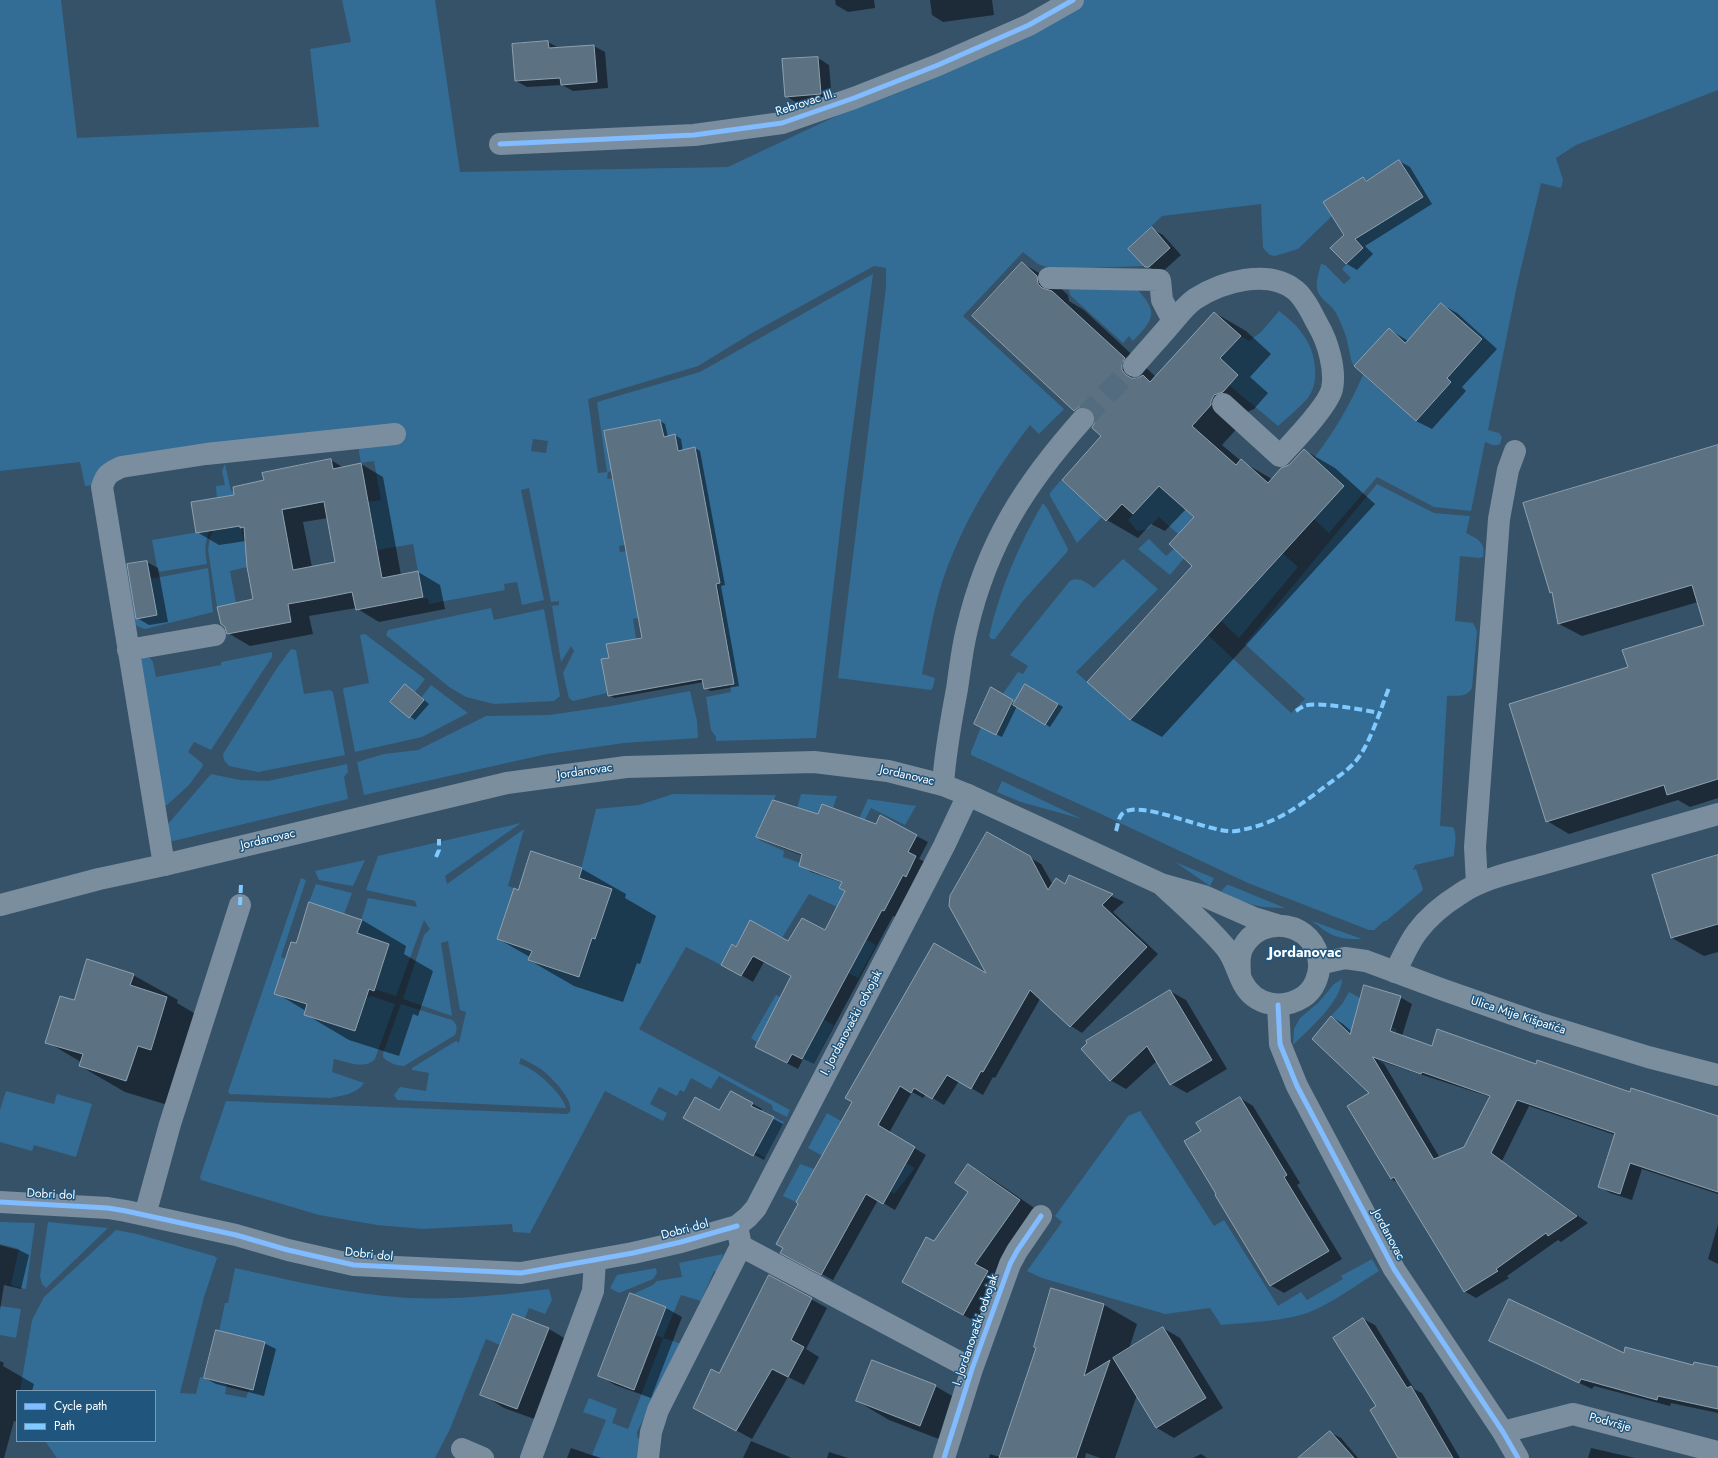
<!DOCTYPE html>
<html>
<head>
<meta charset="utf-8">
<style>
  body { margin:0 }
  #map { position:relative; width:1718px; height:1458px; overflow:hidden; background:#365268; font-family:Jost,sans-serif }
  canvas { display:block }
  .legend { position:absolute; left:16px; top:1390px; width:140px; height:52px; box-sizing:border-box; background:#20567e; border:1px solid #799ab2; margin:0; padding:5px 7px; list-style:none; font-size:12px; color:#fff }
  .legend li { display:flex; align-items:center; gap:8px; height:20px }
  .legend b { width:20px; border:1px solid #799ab2 }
</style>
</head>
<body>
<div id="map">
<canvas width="1718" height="1458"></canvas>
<ul class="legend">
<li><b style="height:5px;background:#80bcff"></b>Cycle path</li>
<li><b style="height:5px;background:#80caff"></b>Path</li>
</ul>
</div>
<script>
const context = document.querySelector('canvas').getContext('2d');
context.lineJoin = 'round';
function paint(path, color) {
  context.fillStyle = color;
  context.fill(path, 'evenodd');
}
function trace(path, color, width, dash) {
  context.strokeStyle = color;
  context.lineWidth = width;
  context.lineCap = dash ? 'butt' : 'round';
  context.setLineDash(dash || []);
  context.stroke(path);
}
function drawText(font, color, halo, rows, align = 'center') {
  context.font = font + ' Jost,sans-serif';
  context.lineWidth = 3;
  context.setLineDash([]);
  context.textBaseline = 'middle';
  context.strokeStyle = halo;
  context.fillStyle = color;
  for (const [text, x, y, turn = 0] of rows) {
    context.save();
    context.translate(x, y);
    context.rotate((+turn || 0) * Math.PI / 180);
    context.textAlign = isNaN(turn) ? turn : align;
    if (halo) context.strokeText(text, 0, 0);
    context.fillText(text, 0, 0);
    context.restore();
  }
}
paint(new Path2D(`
  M0,0H61L77,138L319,127L310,49L351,42L342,0H435L460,172L728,167L915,79L1014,38L1084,0H1718V90L1576,145L1556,158L1563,180L1561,188L1541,183L1517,285L1488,430L1499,433L1502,437L1500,444C1494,447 1491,444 1485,442L1471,511L1434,507L1377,477L1329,533L1314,519L1344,486L1314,458C1334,432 1350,405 1363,375L1416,421L1451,382L1447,378L1482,340L1441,303L1405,343L1389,328L1354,366C1350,360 1350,353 1348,345C1346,334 1341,323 1336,313C1331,304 1319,299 1317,289C1316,281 1319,271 1321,264L1325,265L1344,284L1351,278L1342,269L1363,247L1348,232L1374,213L1381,224L1422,197L1399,160L1366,181L1363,177L1332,216L1298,249L1275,256L1270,255L1263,248L1261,204L1162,216L1128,249L1145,266L1053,269L1038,264L1023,252L963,316L1064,409L1039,434L1030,425C1000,464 972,507 953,553C936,591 930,633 922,674L935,678L933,687L931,690L838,678L886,287V268L874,266L752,333L698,366L588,399L598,473L607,472L597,402L700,372L873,274L845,487L816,738L716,741V737L711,730L706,697L731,692L730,684L734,683L695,447L678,451L675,435L664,437L660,420L604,431L611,468L652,463L608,472L607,479L620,477L666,536L619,546L620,552L634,550L631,578L638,613L670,612L633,619L636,639L606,644L609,658L601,660L607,693L573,701L569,698L563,673L574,651L571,646L561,662L552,606L559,605V601L551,602L529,488L521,490L544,600L522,605L517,582L504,584L505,590L429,604L428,598L423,599L413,544L377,550L368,502L381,500L374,461L361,463L358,446L388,443L395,445L394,428L207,450L94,485L85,486L80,462L0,471ZM533,439L548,441L546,453L531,451Z
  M1071,287L1138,290C1159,313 1153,320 1133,341L1129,336L1123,343L1071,296L1069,291Z
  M1279,311C1299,326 1314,343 1315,369C1316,379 1314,389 1308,398C1299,408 1288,417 1278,426L1229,385L1238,375L1209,348L1241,336L1249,341L1261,332Z
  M225,464L231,491L234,492L249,565L247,567L230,571L236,603L217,607L208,550L210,537L216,525L218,514L216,486L225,485L222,471Z
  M1061,480L1102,517L1077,543L1050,496V493Z
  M1377,484L1434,513L1470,516L1466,533C1478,539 1486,542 1483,557L1479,558L1460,556L1455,621L1473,623L1477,631L1472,688C1466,698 1458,695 1447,696L1440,826L1453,827C1458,835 1454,847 1454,856L1415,865L1413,870L1416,869L1417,872L1423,889L1422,891L1386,921H1384L1374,930H1369L1248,883L1101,814L971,755V752L981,727L992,733L998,731L1003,721L1000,698L1018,672L1023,674L1028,666L1010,655L1070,581C1079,576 1087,583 1094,588L1123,559L1158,589L1076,672L1130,720L1208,635L1291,713L1305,699L1245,644Z
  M1159,486L1194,517L1178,534L1159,517L1148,529L1137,531L1128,520Z
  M1043,503L1047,508L1068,549L1067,552L1022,602L995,639H991L989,636C1000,589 1019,544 1043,503Z
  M210,530C204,543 205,551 207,564L158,572L152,540Z
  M1149,539L1166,556L1174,549L1184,558L1170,575L1138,549Z
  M1282,553L1298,567L1239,638L1221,621Z
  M126,564L136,619L157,615L150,579L208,568L213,612L145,629L137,626L132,619L121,566Z
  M491,608L494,620L544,609L560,696L554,701L494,704L466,697L449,687L386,635L388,630Z
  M365,634L425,679L415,692L405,684L390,702L409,718L424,701L421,698L431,685L468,713L422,737L355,752L343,690L344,688L369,683L360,635Z
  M291,649L296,650L304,694L330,690L333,692L345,755L258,772L229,766L224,760L223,754L277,668Z
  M272,652V657L211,750L194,742L188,752L202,763L203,766L189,785L167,805L164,806L140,660L143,657L150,658L153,662L156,677L221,665V662Z
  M690,691L697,721L698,738L624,743L547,754L364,795L357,762L384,754L418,750L486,716L549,715L611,706Z
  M347,764L348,772L344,777L348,799L169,842L168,824L211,774L240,780L268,781Z
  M1002,781L1082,819L1021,802L997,792Z
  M673,794L776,795L757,835L760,837L759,840L784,851L783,857L800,863L831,879L868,799L916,806L905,825L871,808L859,831L868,837L839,888L854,896L846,911L809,894L782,938L755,923L743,934L736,946L732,945L721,965L686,947L639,1029L790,1110L787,1117L773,1110L772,1105L719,1076L711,1089L691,1078L684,1092L680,1090L677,1096L659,1087L650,1104L667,1113L663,1121L605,1091L530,1233L513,1232L512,1224L423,1229L377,1225L319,1215L201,1180L200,1177L226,1101L567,1114L570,1112C574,1099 551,1077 541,1069C535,1065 528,1062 521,1058L519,1064C534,1067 563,1094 566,1108L397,1100L394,1095L400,1087L426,1091L429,1073L412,1070V1068L456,1041L459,1043L466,1012L460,1010L448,941L441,943L452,1016L403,999L424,935L430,929L424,920L396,996L374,989L389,944L357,933L368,898L417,907L415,901L366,890L378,856L521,823L445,876L447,884L524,829L508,886L514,888L497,939L532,951L528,961L579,977L590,943L573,937L575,932L595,939L612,889L579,878L596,809L639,805Z
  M801,794L837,796L833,808L822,805L818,815L797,808Z
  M365,860L353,886L319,880L315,871Z
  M1175,862L1214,878L1210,886Z
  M301,878L306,880L281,957L286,959L274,993L307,1004L304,1015L355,1031L366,998L371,996L395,1004L375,1059C365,1070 347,1062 334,1059L332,1072L364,1083C357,1094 341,1096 330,1098L230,1094L228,1092Z
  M316,884L352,893L344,914L309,902Z
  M1227,885H1229L1285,908C1256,908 1246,904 1221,891Z
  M1312,921L1362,939C1337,939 1332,937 1312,921Z
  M866,939L876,945L858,978L848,973Z
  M1342,979C1342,1001 1308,1030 1293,1045L1294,1029L1300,1018L1319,1002L1334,984Z
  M1349,992L1360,998L1358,1005L1375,1022L1397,1029L1383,1065L1331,1016L1342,1004Z
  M776,995L834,1025L814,1064L802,1059L817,1030L762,1033L757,1042L751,1038Z
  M401,1004L452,1020C457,1024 458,1028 455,1035L404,1066C397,1066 387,1062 383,1057V1053Z
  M6,1091L54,1104L57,1094L92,1104L76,1157L34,1145L32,1151L0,1142V1110Z
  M1140,1111L1214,1226L1224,1220L1278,1306L1301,1292L1307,1300L1343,1279L1341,1276L1372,1259L1379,1271C1356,1285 1333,1303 1307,1313C1280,1322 1249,1322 1221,1325L1210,1308L1165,1314L1042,1278L1027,1271L1062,1222L1055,1216L1128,1116Z
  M827,1113L841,1121L827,1147L883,1151L915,1168L894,1194L808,1148Z
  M774,1117L784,1122L765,1158L755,1152Z
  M800,1164L814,1169L796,1202L783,1196Z
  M0,1222L35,1223L26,1289L13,1286L11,1284L19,1249L0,1244Z
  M48,1222L108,1228L46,1288L42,1284L40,1276Z
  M116,1230L137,1234L214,1256L217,1258L204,1297L180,1393L196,1394L200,1377L227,1383L225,1394L246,1398L249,1389L253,1390L219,1331L225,1303H228L235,1268C285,1279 334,1291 385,1296C439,1302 495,1296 549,1289L552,1300L545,1314L529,1308L525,1318L513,1314L500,1345L486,1339L450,1429L435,1458H57L45,1441H155V1391H20L32,1320L44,1297Z
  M723,1254L718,1272L714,1271L701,1301L681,1295L663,1338L682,1344L637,1432V1436L641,1443V1458H602L592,1455L606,1420L583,1412L589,1398L617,1409L612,1423L628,1429L663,1338L655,1335L666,1307L633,1294L653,1285L657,1281L682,1277L679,1263Z
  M656,1268L657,1273L653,1279L619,1293L610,1288L617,1275Z
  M0,1306L21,1309L16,1338L0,1335Z`), '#336c95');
paint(new Path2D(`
  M835,0H874L875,8L848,12L836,5Z
  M930,0H992L994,15L943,22L932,15Z
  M548,42L559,48L594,46L605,52L608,88L573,91L562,85L527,87L516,81Z
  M818,58L829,65L832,100L797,103L786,96Z
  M1399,161L1410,167L1432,204L1365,246L1373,254L1357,270L1347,264L1332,248L1345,235L1363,178L1368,181Z
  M1152,229L1163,235L1181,255L1161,273L1146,266Z
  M1022,263L1053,281L1068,295L1069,301L1084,310L1156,377L1215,313L1246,331L1271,354L1250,377L1268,393L1254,409L1245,413L1242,423L1222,445L1241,461L1272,479L1290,465L1304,450L1335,468L1375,504L1162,737L1131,720L1089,682L1194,566L1195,517L1186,509L1165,531L1151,524L1138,538L1107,520L1103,436L1096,422L1074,410Z
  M1441,304L1457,313L1497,349L1462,387L1466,391L1432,429L1416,421L1389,329L1408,341Z
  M660,421L665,424L668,437L675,435L681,439L683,451L695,448L700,451L725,585L721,586L739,686L711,691L705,688L704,682L614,698L609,695L610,659L644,638Z
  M1718,446V798L1690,807L1678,800L1569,834L1547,821L1629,667L1705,626L1698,602L1582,636L1559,624L1553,593L1551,592Z
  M331,460L344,468L361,464L383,477L401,575L418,572L440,585L445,609L379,622L356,608L309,616L313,634L250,646L228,633L254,600L246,541L219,545L197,532L235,496L265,481ZM328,518L336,563L312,567L303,522Z
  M147,562L158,568L168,622L149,625L137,618Z
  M406,685L429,704L415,720L392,702Z
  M1026,685L1063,707L1050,727L1017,706L1002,737L981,727L991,689L1015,703Z
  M819,815L876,825L880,817L928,842L919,859L927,863L895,917L893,916L814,1064L803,1059L798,1069L767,1053L792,976L764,962L753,982L722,964L737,948L789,942L826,931L846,891L843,883L811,872L800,865L803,856L768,842L757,836Z
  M988,833L1041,864L1053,885L1065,884L1070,876L1124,902L1113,912L1158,954L1082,1033L1071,1026L1040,999L995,1078L993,1077L983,1095L959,1081L944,1105L926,1094L923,1098L912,1092L889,1133L926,1155L895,1210L878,1200L833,1280L793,1259L799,1203L989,975Z
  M1718,856V952L1704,956L1672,938Z
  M582,869L626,894L625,898L656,916L640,964L637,963L623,1002L574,986L529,960L530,957L498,939Z
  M362,920L406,946L404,954L433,971L418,1016L413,1014L399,1056L349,1040L305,1014L306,1011L276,993L296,944Z
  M133,975L178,1000L177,1003L211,1023L171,1106L125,1092L80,1066L81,1062L47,1042L75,1001ZM138,1040L140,1041L127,1081H125Z
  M1170,991L1186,1000L1227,1069L1187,1093L1171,1084L1157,1061L1126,1089L1110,1080Z
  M1400,997L1412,1004L1402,1036L1433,1047L1537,1065L1631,1093L1718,1117V1194L1642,1169L1632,1200L1610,1193L1599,1186L1615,1135L1529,1106L1502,1161L1588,1223L1561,1242L1558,1240L1507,1276L1509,1278L1476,1298L1464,1291L1399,1183L1391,1179L1371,1093L1332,1017L1343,1024L1352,1032ZM1383,1062L1490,1097L1465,1148L1440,1158Z
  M731,1092L762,1109L761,1112L783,1124L764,1160L694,1123L720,1112Z
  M1240,1098L1253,1106L1300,1183L1297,1185L1342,1259L1284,1293L1270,1285L1217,1195L1202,1131Z
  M969,1165L992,1179L1043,1214L987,1328L927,1295L970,1192Z
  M1718,1224V1264L1708,1259Z
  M0,1245L19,1250L29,1255L21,1289L4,1285L0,1310Z
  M769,1276L827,1308L806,1349L819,1357L804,1385L788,1377L752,1439L710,1416L719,1374Z
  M1052,1290L1104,1305L1137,1324L1129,1349L1163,1328L1180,1338L1223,1408L1174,1438L1157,1428L1137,1395L1115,1458H1100L1086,1453L1085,1458H989L990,1454L1000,1457L1037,1348Z
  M631,1295L666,1308L682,1317L651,1398L615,1385L599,1375Z
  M513,1315L549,1329L571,1342L540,1421L504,1408L482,1394Z
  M1363,1319L1375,1325L1414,1389L1422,1393L1460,1458H1400L1377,1407Z
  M264,1343L276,1349L264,1396L216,1384L205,1378Z
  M1503,1347L1624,1354L1694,1366L1718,1368V1413L1671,1403L1670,1406L1594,1386L1592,1389Z
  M0,1361L4,1363L3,1366L34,1384L32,1391H17V1422L14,1421L4,1458H0Z
  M935,1386L968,1405L952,1444L889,1420L857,1401Z
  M1330,1432L1341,1438L1358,1458H1299Z
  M751,1441L787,1456L791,1458H743Z
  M571,1448L600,1458H567Z
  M1591,1448L1635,1458H1588Z
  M829,1452L848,1458H827Z
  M1201,1454L1207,1458H1193Z`), '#0007');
const building = new Path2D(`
  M548,41L549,48L594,45L597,82L561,85L560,78L515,81L512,44Z
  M818,57L821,94L785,97L782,59Z
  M1399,160L1423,197L1355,239L1363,248L1346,264L1330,248L1344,235L1323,202L1363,177L1366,181Z
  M1152,227L1170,248L1149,267H1145L1128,249Z
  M1022,262L1037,276L1038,284L1042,288L1052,291L1125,358L1122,363V370L1126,375L1131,378H1138L1143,375L1150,382L1214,312L1241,336L1220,358L1238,375L1223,392L1214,395L1211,401V405L1192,426L1236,465L1241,459L1268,483L1281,468L1289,465L1304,449L1344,486L1130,720L1087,682L1192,566L1169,544L1194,517L1159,486L1133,514L1122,504L1106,521L1062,480L1101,436L1092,428L1095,422V415L1091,409L1085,407H1079L1074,411L972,316Z
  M1441,303L1482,339L1447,378L1451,382L1416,421L1354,366L1389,328L1405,343Z
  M660,420L664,437L675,434L678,451L695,447L720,583L716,584L734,684L704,689L702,679L608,696L601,659L609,658L606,644L642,638L604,431Z
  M1718,445V779L1667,795L1664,785L1546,822L1509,704L1628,667L1622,650L1704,625L1692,585L1558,624L1552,592L1550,593L1523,503Z
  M331,459L333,469L361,463L382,578L418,571L423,597L356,610L352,592L322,598L288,604L291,622L227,634L225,627L221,624L217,607L253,599L247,567L244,527L240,528V526L196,533L191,502L234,495L233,487L264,480L262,473ZM324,502L335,562L293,570L282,510Z
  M147,561L157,615L136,619L127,564Z
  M405,684L424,700L409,718L390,702Z
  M1025,684L1058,704L1045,725L1013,705Z
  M991,687L1013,700L996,735L974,724Z
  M773,800L818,814L822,804L876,824L880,815L917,835L908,852L916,856L906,877L903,875L884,911L882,910L802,1059L792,1054L787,1063L755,1047L791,976L753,956L741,976L721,965L732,944L736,947L750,920L788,941L802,918L825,930L845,891L839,888L842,882L799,866L802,854L756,837Z
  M987,832L1030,856L1048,890L1056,878L1065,884L1069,875L1113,894L1102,905L1147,947L1070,1027L1030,990L983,1072L981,1071L971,1089L947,1075L932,1099L914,1088L911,1093L900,1086L878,1125L915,1147L883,1204L866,1194L821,1275L780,1253L783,1248L776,1244L798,1204L796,1202L852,1102L845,1098L934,943L986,973L949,906L950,896Z
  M531,851L582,868L579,878L612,889L595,939L592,938L579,977L528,960L532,951L497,939L514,888L518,890Z
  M1718,855V924L1671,938L1652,875Z
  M309,902L362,920L357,933L389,944L374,991L369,989L355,1031L304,1015L307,1004L274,994L291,942L296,943Z
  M87,959L134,974L130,985L167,997L151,1050L138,1046L126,1081L79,1066L83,1054L45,1043L60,996L74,1000Z
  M1364,985L1401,996L1390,1031L1432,1046L1437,1029L1536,1064L1537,1060L1630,1092L1631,1088L1718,1116V1192L1630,1163L1620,1194L1598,1187L1615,1133L1517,1100L1491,1153L1577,1216L1548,1236L1546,1233L1496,1269L1498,1271L1464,1292L1394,1177L1391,1179L1347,1106L1369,1093L1312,1039L1331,1016L1350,1034ZM1373,1057L1421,1074L1422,1072L1490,1096L1464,1147L1434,1159Z
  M1170,990L1212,1060L1170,1085L1147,1046L1110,1081L1081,1049L1087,1043L1086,1041Z
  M731,1091L753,1103L751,1106L774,1117L753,1156L683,1118L695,1097L719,1110Z
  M1240,1097L1287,1175L1284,1177L1329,1251L1270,1286L1215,1195L1216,1194L1184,1141L1201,1131L1196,1123Z
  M968,1164L1020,1200L975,1264L988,1271L963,1315L902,1282L926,1237L934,1241L968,1192L955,1183Z
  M769,1275L812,1298L791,1340L804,1347L788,1377L772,1369L736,1431L693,1408L711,1369L719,1373Z
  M1051,1288L1104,1304L1084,1376L1110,1360L1076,1458H999L1036,1348L1034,1347Z
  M630,1293L666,1307L634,1390L598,1376Z
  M1509,1299L1624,1353L1625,1347L1693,1365L1694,1362L1718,1367V1409L1658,1396L1657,1400L1581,1379L1579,1383L1489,1341Z
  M513,1314L549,1328L517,1409L480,1395Z
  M1363,1318L1407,1388L1411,1386L1453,1458H1398L1370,1410L1376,1406L1333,1338Z
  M1163,1327L1206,1398L1156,1428L1113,1358Z
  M216,1330L265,1342L253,1390L204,1378Z
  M872,1360L936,1385L920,1426L856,1401Z
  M1330,1431L1354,1458H1298Z`);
paint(building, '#5c7283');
trace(building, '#8fa0ad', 1);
trace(new Path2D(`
  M1083,419L1134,366`), '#546c7f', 22, [22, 11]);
trace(new Path2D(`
  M500,144L694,135L782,123L854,98L938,65L1029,25L1073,0
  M1049,278L1160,280L1162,300L1173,321
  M1134,366C1146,352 1158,339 1170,325C1178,316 1185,306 1195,299C1221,282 1268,268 1295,290C1305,298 1312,314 1318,325C1328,342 1336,370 1332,389C1328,406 1292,443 1280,456L1223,404
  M128,650L215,635
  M943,785C945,752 951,721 957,689C960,669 962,649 967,629C987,543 1025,484 1083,419
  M164,865L102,487C106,474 109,473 121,467L206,454L395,434
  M1477,884L1475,847L1499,519L1508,470L1515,451
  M1395,972C1402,959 1408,944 1417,932C1428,917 1444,904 1460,894C1483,878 1515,872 1542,864C1601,847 1659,831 1718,814
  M1278,1005L1280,1044L1297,1086L1394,1269L1503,1432L1518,1458
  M0,1202L108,1208L126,1211L236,1235L288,1250L354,1265L521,1273L633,1253L681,1242L737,1226
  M145,1215L170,1124L240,905
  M741,1246L972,1369
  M1503,1432L1573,1414L1718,1452
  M462,1449L483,1458
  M531,1458L593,1291L595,1261
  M648,1458L651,1432L658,1410L741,1246L737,1226L748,1217L756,1208L944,846L968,795
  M944,1458L972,1369L1010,1264L1017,1251L1041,1216`), '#7b8e9f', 22);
trace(new Path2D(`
  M1161,884C1182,904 1207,925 1226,948C1234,958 1237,971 1243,983C1255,1006 1283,1010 1303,997C1314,990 1320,975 1319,963C1316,921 1260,912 1242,949C1238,958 1240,967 1240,976
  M0,905L99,879L164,865L507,783L626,767L814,762L888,771L943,785L968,795L1161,884L1204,896L1254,918L1277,925
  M1319,964L1345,958L1366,961L1441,989L1538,1023L1648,1057L1718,1075`), '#7a8e9e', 22);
trace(new Path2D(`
  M1296,711C1299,709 1302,707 1304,706C1317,701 1364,710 1379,713
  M1116,831C1118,825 1118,818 1122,814C1138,797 1212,835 1236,831C1276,824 1295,809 1327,785C1336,778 1347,771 1355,762C1370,745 1380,710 1389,688
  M436,857L439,850V839
  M240,905L241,884`), '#80caff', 4, [8, 4]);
trace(new Path2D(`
  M500,144L694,135L782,123L854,98L938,65L1029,25L1073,0
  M1278,1005L1280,1044L1297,1086L1394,1269L1503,1432L1518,1458
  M0,1202L108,1208L126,1211L236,1235L288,1250L354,1265L521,1273L633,1253L681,1242L737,1226
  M944,1458L972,1369L1010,1264L1017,1251L1041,1216`), '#80bcff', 5);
drawText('12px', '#fff', '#20567e', [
  ["Rebrovac III.",806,103,-18],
  ["Jordanovac",585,772,-8],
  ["Jordanovac",907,776,13],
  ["Jordanovac",268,840,-13],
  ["Ulica Mije Kišpatića",1518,1016,18],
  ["I. Jordanovački odvojak",852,1023,-62],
  ["Dobri dol",51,1195,3],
  ["Dobri dol",685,1230,-15],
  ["Jordanovac",1388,1235,62],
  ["Dobri dol",369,1255,6],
  ["I. Jordanovački odvojak",976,1330,-71],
  ["Podvršje",1610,1423,15]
]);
drawText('bold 14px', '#fff', '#20567e', [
  ["Jordanovac",1305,954]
]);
</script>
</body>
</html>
